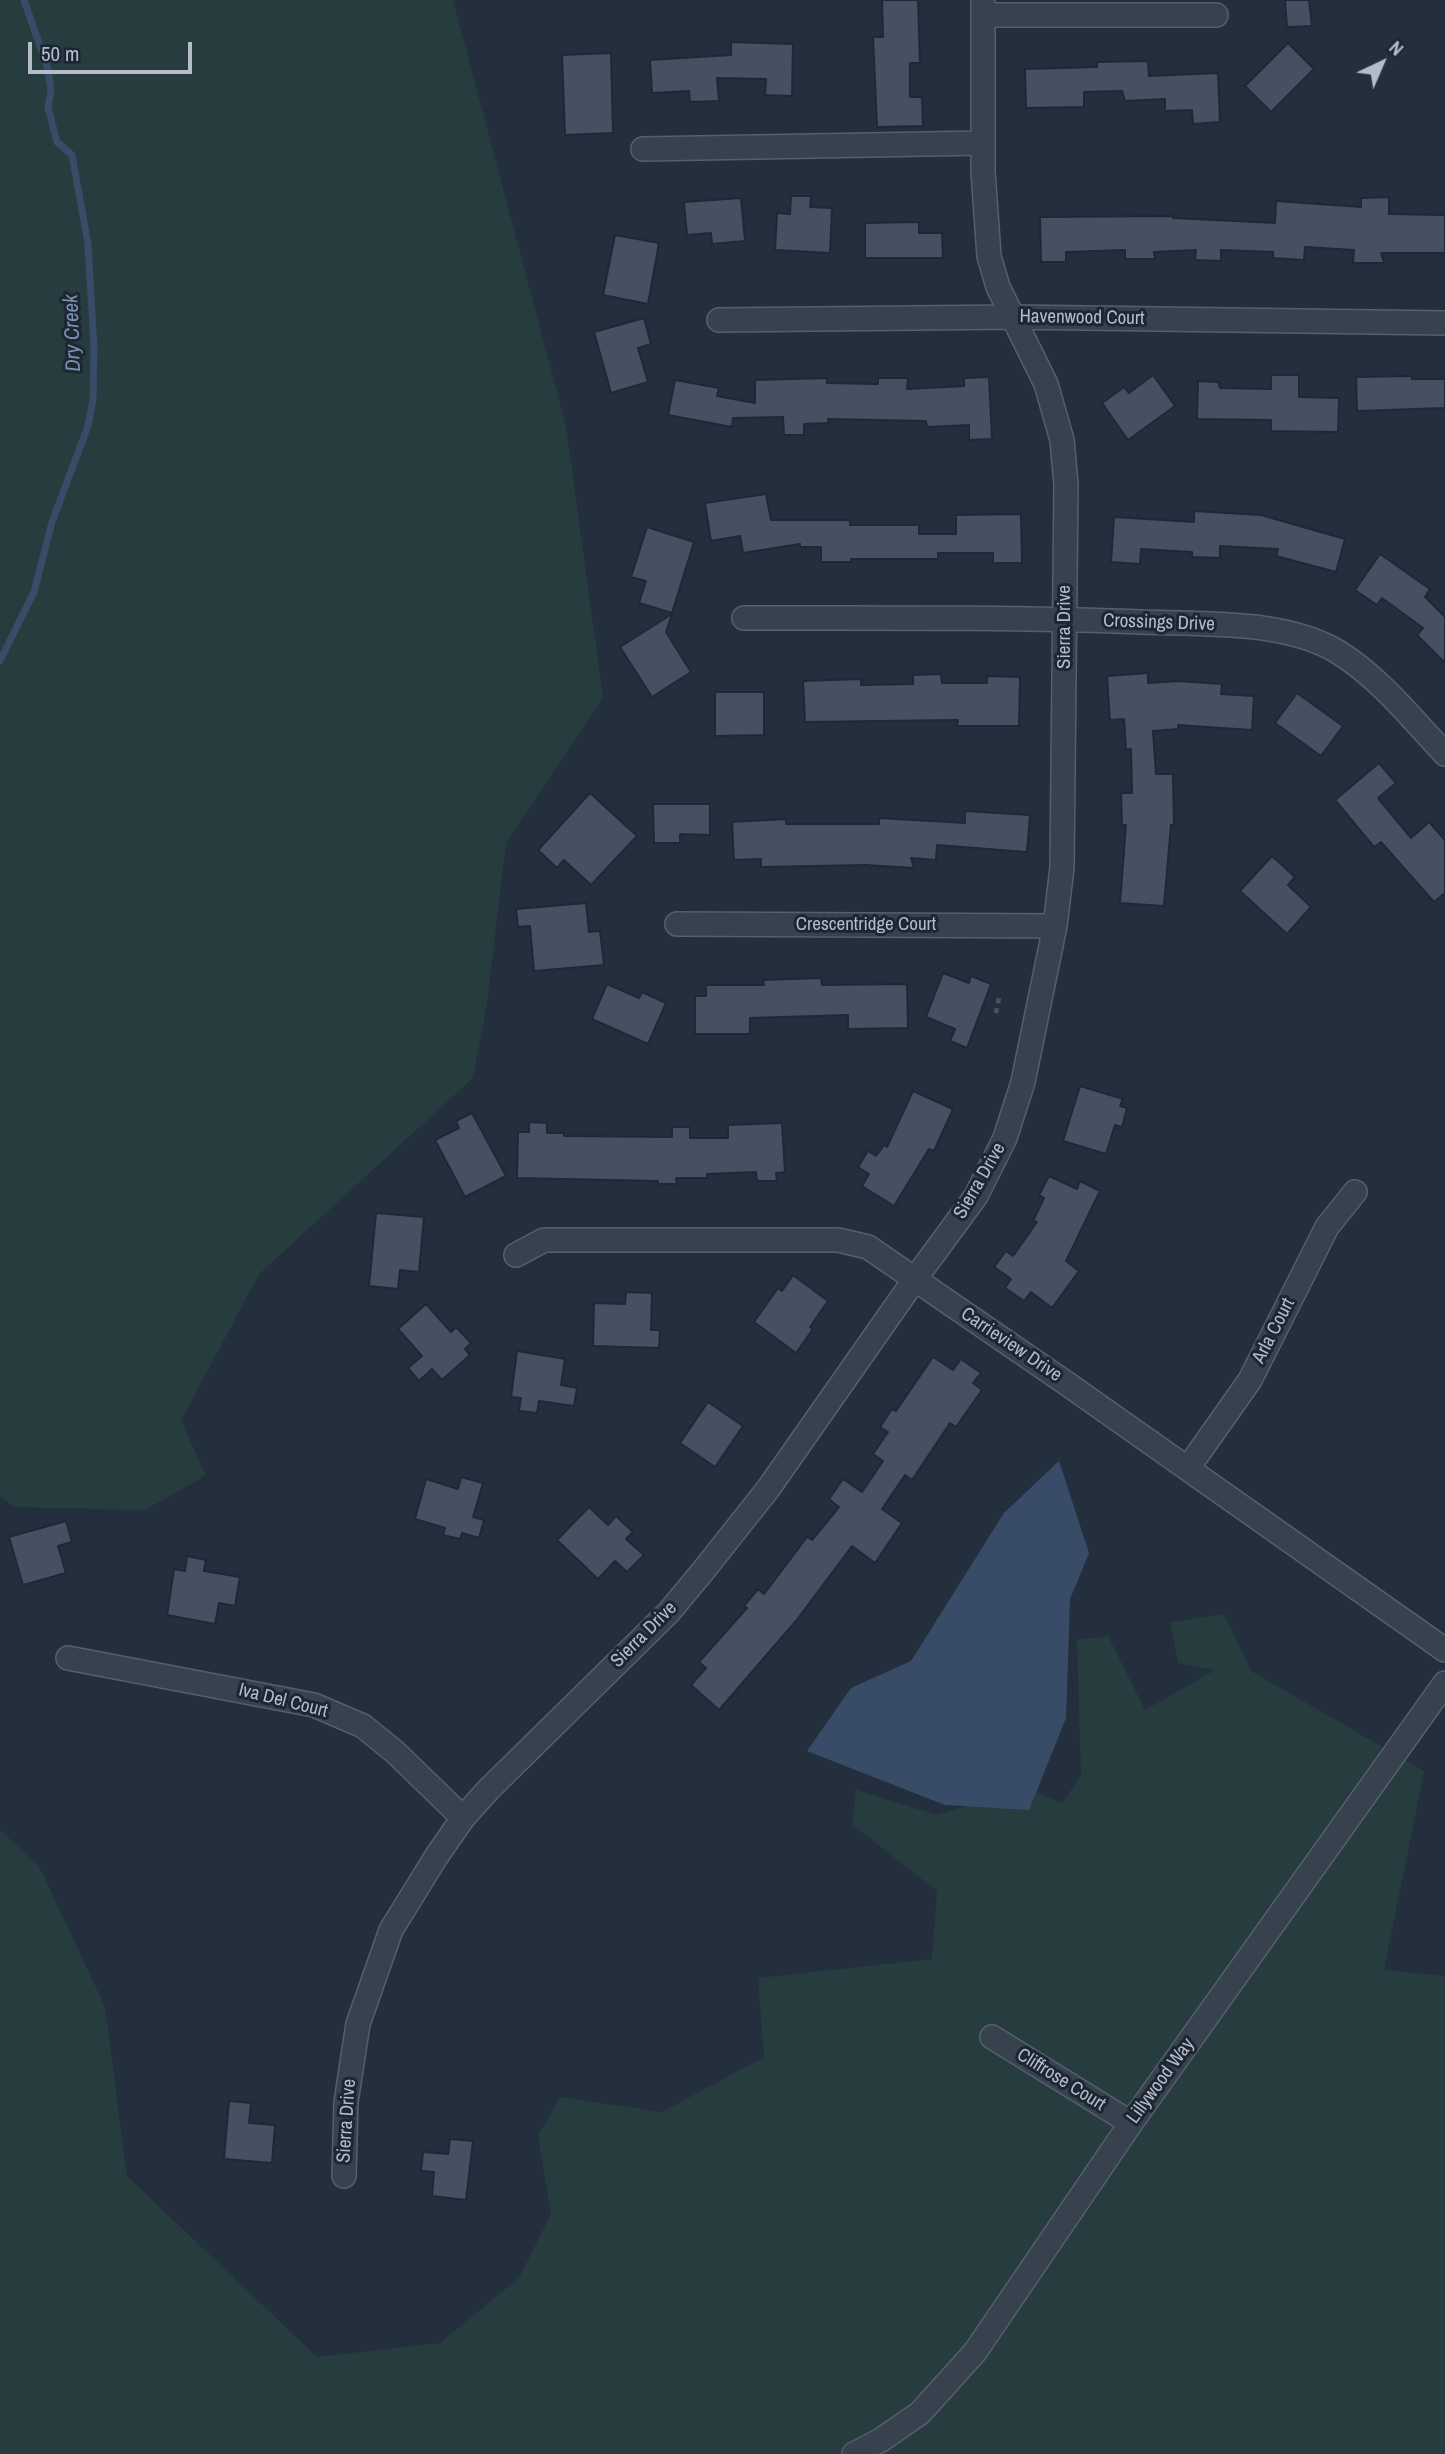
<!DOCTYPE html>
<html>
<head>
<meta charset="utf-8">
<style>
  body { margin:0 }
  #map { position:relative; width:1445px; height:2454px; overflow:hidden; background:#242f3e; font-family:"Archivo Narrow",sans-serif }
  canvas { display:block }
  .north { position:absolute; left:1347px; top:28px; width:70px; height:70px; -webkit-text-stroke:5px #1d2633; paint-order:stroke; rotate:44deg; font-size:19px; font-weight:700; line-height:28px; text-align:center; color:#b4bcc9 }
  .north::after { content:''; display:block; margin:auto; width:24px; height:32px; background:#b4bcc9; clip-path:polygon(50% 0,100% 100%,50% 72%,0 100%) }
  .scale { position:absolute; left:28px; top:42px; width:164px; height:32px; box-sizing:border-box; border:4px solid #b4bcc9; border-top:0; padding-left:9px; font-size:21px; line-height:24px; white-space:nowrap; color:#b4bcc9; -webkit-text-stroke:5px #1d2633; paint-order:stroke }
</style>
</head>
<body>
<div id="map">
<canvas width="1445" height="2454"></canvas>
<div class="north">N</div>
<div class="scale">50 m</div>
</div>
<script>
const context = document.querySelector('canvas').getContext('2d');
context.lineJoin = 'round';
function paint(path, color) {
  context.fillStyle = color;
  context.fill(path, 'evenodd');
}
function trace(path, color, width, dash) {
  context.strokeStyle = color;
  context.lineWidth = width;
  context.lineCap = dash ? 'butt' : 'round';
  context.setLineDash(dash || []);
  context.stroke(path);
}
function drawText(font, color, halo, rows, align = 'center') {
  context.font = font + ' "Archivo Narrow",sans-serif';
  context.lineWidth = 6;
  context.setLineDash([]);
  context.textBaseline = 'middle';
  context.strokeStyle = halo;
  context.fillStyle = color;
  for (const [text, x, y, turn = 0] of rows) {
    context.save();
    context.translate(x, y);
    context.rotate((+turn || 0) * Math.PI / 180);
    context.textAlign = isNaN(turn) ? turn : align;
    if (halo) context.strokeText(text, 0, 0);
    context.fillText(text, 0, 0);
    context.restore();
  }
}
paint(new Path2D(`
  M0,0H453L566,426L603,698L506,843L487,1003L473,1078L259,1274L181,1421L206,1475L145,1510L14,1507L0,1496Z
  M1224,1614L1251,1671L1424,1771L1384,1970L1445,1976V2454H0V1830L39,1866L105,2007L127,2176L317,2357L440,2343L519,2278L551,2214L538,2136L560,2097L662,2112L764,2057L758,1978L932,1959L937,1891L852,1824L856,1790L937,1815L1026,1788L1062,1803L1081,1776L1077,1640L1108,1636L1145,1710L1215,1670L1178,1663L1170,1622Z`), '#263c3f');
paint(new Path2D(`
  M1059,1461L1089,1553L1070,1599L1066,1718L1029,1810L945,1805L807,1751L851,1688L911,1661L1004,1513Z`), '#394c67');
trace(new Path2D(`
  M0,661L34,592L52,522L88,426L93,400L94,347L88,244L72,155L57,142L48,107L51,91L48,69L24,0`), '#394c67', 7);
const building = new Path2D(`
  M882,0H918L920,63H910V97H922L923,126L877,127L873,37H883Z
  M1285,0H1309L1312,26L1287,27Z
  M731,42L793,44L792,96L765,95L766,79L717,78L719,101L690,102L689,91L652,93L650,60L731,55Z
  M1288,43L1314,69L1271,112L1245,86Z
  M611,53L613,133L565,135L562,55Z
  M1148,61L1149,76L1218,73L1220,122L1193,124L1192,110L1165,111V99L1125,101L1122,91L1084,92V107L1026,108L1025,69L1097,67V62Z
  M791,196H811L810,207L832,208L830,253L775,250L777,213L790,214Z
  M1389,197V214L1445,215V253H1381L1384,263H1353L1354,250L1305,247L1304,260L1273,258V252L1221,250V261L1195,260L1196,250L1154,252L1155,259H1125V250L1066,252V262H1041L1040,217L1173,216V218L1275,223L1276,201L1361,207V198Z
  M741,198L745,241L712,244L711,233L687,235L684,202Z
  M919,222V233H942L943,258H865V223Z
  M615,235L659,243L648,304L603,295Z
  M644,318L651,344L638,348L648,382L611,393L594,332Z
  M1153,375L1175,406L1128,440L1102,403L1124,387L1129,393Z
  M1271,375H1299V397L1339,398L1338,432L1271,431V420L1197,419L1198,381L1218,382L1220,388L1271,389Z
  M1412,376V379H1445V408L1357,411L1356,377Z
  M989,377L992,439L969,440V425L927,427L926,421L828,419V423L804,424V435H784L783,417L733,418L732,427L668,415L675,380L719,388L717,396L755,403V380L827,378V383L878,384V378H908L907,389L964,386V378Z
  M766,494L771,520H850V525H919V534H956V515L1021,514L1022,563H993V553H938V559H851V562H821V547H800V544L743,553L740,536L711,541L705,503Z
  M1194,511L1261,515L1345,539L1336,572L1276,556L1278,549L1220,546V558L1192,557V552L1141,549L1140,564L1111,562L1114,517L1194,522Z
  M647,527L694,542L672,613L639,603L646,581L631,577Z
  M1380,554L1430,589L1425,597L1445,617V663L1417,635L1423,628L1382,598L1377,605L1355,590Z
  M672,614L666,632L691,672L652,697L620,647Z
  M1148,673V683L1178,681L1222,684L1221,694L1254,696L1252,730L1178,725V729L1153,731L1156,774H1173L1174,825H1171L1164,906L1120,903L1126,825H1122L1121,793H1132L1131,749L1126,750L1124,719L1110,720L1107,676Z
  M941,674L942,683H987V676L1020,677L1019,726H957L958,720L805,722L803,681L861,679V685L913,684V675Z
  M715,692H764V735L715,736Z
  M1297,693L1343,726L1321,756L1275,723Z
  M1379,763L1396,783L1378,798L1411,838L1429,822L1445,840V893L1434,902L1381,842L1374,847L1335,800Z
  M590,793L637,836L591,885L564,860L557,868L538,850Z
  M653,804H710V835L680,834V843H654Z
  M965,811L1030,815L1027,852L937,845L936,860L911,858L914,868L865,865L761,867V859L734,860L732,822L786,819V824H879V818L965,823Z
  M1272,856L1295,877L1288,885L1311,907L1287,934L1240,891Z
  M586,903L589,932L600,931L604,965L534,971L530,926L518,927L516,909Z
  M943,973L969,983L971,976L991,984L967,1048L950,1041L955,1029L926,1017Z
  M821,978L822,985L907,984L908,1028L848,1029V1015L750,1018V1034H695V996H706V985H764L763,980Z
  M607,984L639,998L642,992L666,1003L648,1044L592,1019Z
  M1080,1086L1123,1099L1120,1106L1127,1108L1122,1127L1115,1125L1106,1154L1063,1141Z
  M913,1091L953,1109L934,1151L929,1149L894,1206L862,1186L869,1174L858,1167L868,1151L876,1156L884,1145L887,1147Z
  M472,1113L506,1176L465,1197L435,1140L459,1128L456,1121Z
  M529,1122L547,1123V1133H564V1136L672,1137V1127H690V1138H728V1125L782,1123L785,1172L776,1173L777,1181H757L756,1172L707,1174V1178H676L677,1184H658V1181L517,1178L518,1132H529Z
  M1049,1176L1077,1189L1080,1181L1100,1191L1066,1261L1079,1271L1052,1308L1031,1292L1024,1301L1005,1288L1011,1279L994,1267L1006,1251L1013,1256L1037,1222L1033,1221L1044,1198L1039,1195Z
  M376,1213L424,1217L419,1272L400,1270L398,1289L369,1286Z
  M793,1275L828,1301L810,1327L813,1329L796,1353L754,1322L778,1288L782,1291Z
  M626,1292L652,1293L651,1330H660L659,1348L593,1346L594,1303L625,1304Z
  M426,1304L451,1332L456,1327L471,1343L465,1349L470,1355L442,1380L432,1369L419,1381L408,1368L422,1356L398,1329Z
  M517,1351L565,1359L561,1385L577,1388L574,1406L539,1401L537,1413L519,1411L521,1398L511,1397Z
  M933,1357L953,1370L961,1359L981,1373L973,1383L982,1390L956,1427L950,1423L912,1480L905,1475L882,1509L902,1523L875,1563L852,1546L796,1621L719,1710L691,1685L706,1668L699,1662L747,1608L744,1606L758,1589L764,1594L807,1537L812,1540L839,1507L829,1499L843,1479L862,1492L883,1461L873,1454L888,1432L880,1427L892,1409L896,1411Z
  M708,1402L743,1426L715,1467L680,1443Z
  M461,1477L483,1483L473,1517L484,1520L479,1538L462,1533L460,1539L443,1535L445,1528L415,1519L426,1479L458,1489Z
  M589,1507L608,1525L616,1516L633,1532L626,1539L644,1555L627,1572L615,1561L598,1579L557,1540Z
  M66,1521L72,1542L58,1546L66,1573L23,1585L9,1537Z
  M187,1556L206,1560L204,1571L240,1577L235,1606L219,1603L215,1624L167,1615L174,1569L185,1571Z
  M229,2101L251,2103L249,2123L275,2125L272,2163L224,2159Z
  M450,2139L473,2141L466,2200L432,2196L434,2172L421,2171L423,2152L448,2154Z`);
paint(building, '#455162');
trace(building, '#1f2835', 2);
const minor = new Path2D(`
  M983,15H1216
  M643,149L983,143
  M719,320L1013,317L1445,323
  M744,618C877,618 1009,617 1141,622C1202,624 1285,620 1338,652C1380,678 1412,719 1445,754
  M677,924L1055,926
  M516,1255L544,1240H838L868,1247L1066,1383L1445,1650
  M1188,1468L1250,1380L1327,1227L1355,1192
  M68,1658L314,1705L363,1726L395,1752L463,1818
  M992,2037L1131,2123
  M344,2176L346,2102L358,2024L391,1930L436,1857L463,1818L488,1790L669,1612L703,1571L768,1489L915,1279L976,1196L1005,1138L1023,1082L1055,926L1062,868L1066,484L1062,440L1046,384L998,287L989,256L983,171V0
  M854,2454L881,2440L920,2413L975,2352L1131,2123L1445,1683`);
trace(minor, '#565f6c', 26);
trace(new Path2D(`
  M996,1013L999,998`), '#44595c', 4.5, [5, 5]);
trace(minor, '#38414e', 23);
drawText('19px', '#b4bcc9', '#1d2633', [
  ["Havenwood Court",1082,318,1],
  ["Crossings Drive",1159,623,2],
  ["Sierra Drive",1065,627,-90],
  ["Crescentridge Court",866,925],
  ["Sierra Drive",980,1181,-60],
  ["Arla Court",1274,1331,-63],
  ["Carrieview Drive",1011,1345,34],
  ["Sierra Drive",644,1635,-45],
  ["Iva Del Court",283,1701,14],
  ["Cliffrose Court",1061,2080,32],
  ["Lillywood Way",1161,2081,-54],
  ["Sierra Drive",347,2121,-86]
]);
drawText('italic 21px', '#7c92b1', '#1d2633', [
  ["Dry Creek",73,333,-92]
]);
</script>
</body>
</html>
